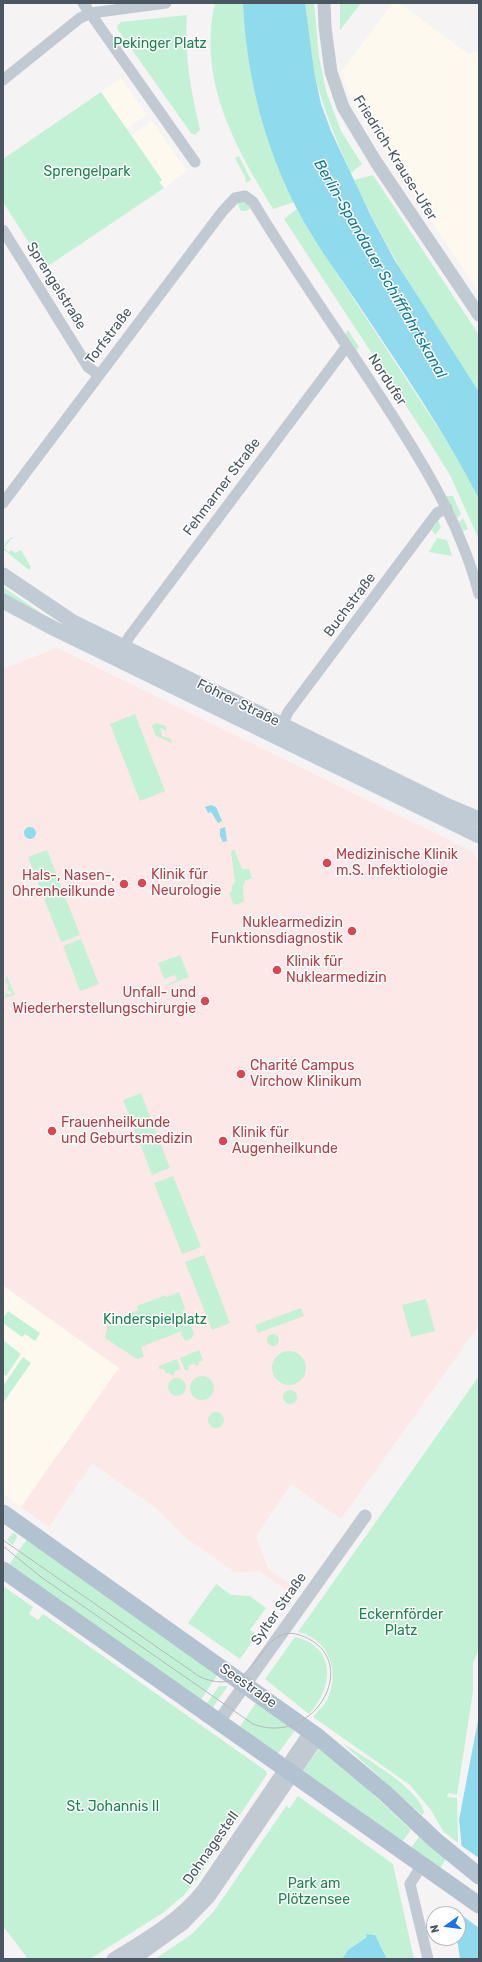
<!DOCTYPE html>
<html>
<head>
<meta charset="utf-8">
<style>
  body { margin:0 }
  #map { position:relative; width:482px; height:1962px; overflow:hidden; background:#f5f3f3; font-family:Rubik,sans-serif }
  canvas { display:block }
  .frame { position:absolute; inset:0; border:4px solid #4a5661; pointer-events:none }
  .north { position:absolute; left:426px; top:1906px; width:40px; height:40px; box-sizing:border-box; background:#fff; border:1px solid #b7bbc0; border-radius:50%; rotate:256deg; font-size:11px; font-weight:700; line-height:16px; text-align:center; color:#4a5661 }
  .north::after { content:''; display:block; margin:auto; width:14px; height:18px; background:#1a73e8; clip-path:polygon(50% 0,100% 100%,50% 72%,0 100%) }
</style>
</head>
<body>
<div id="map">
<canvas width="482" height="1962"></canvas>
<div class="frame"></div>
<div class="north">N</div>
</div>
<script>
const context = document.querySelector('canvas').getContext('2d');
context.lineJoin = 'round';
function paint(path, color) {
  context.fillStyle = color;
  context.fill(path, 'evenodd');
}
function trace(path, color, width, dash) {
  context.strokeStyle = color;
  context.lineWidth = width;
  context.lineCap = dash ? 'butt' : 'round';
  context.setLineDash(dash || []);
  context.stroke(path);
}
function drawText(font, color, halo, rows, align = 'center') {
  context.font = font + ' Rubik,sans-serif';
  context.lineWidth = 3;
  context.setLineDash([]);
  context.textBaseline = 'middle';
  context.strokeStyle = halo;
  context.fillStyle = color;
  for (const [text, x, y, turn = 0] of rows) {
    context.save();
    context.translate(x, y);
    context.rotate((+turn || 0) * Math.PI / 180);
    context.textAlign = isNaN(turn) ? turn : align;
    if (halo) context.strokeText(text, 0, 0);
    context.fillText(text, 0, 0);
    context.restore();
  }
}
paint(new Path2D(`
  M393,3H399L468,54L479,51V293L357,110L345,83L342,71Z
  M121,78L147,115L127,129L101,92Z
  M152,121L187,171L164,188L159,181L162,180L132,135Z
  M3,1286L119,1368L21,1507L3,1494Z`), '#fdf9ef');
paint(new Path2D(`
  M57,648L473,852L479,863V1325L341,1519L291,1484L256,1536L268,1569L294,1588L290,1593L260,1571L235,1572L186,1538L156,1508L92,1463L49,1527L21,1507L119,1368L3,1285V669Z`), '#fce8e6');
paint(new Path2D(`
  M215,3H243C246,73 263,140 294,202L273,209C240,155 206,96 211,30C211,21 213,12 215,3Z
  M305,3H314L319,57L326,91L341,131L362,164L351,173C326,118 306,64 305,3Z
  M340,3H361L340,30Z
  M187,15C184,54 191,92 200,130L195,135L191,133L118,30L117,26L121,22Z
  M101,92L162,180L159,182L164,188L45,268L3,202V159Z
  M239,156L251,180L246,183L245,177L235,158Z
  M373,175L479,335V392C434,323 388,255 354,180Z
  M244,201L251,208L246,211H241L237,203Z
  M297,209L311,234L460,461L479,499V540L451,477L429,441L284,219Z
  M348,330L359,347L356,351L345,335Z
  M446,496H453L461,514L457,518Z
  M463,518L468,529L463,531L459,522Z
  M438,521L441,527L435,535L432,530Z
  M12,537L14,539H11L4,548L9,552L11,550L15,553L21,550L31,567L29,570L3,549L6,542Z
  M437,538L447,540L452,556L429,552Z
  M3,587L41,613L129,659L3,594Z
  M135,714L165,791L140,801L110,724Z
  M156,723L166,726L167,731L160,728L162,736L171,739L172,743L156,736L152,726Z
  M234,849L242,869H249L252,878L245,881L243,887L244,902L234,905L229,893L232,891V886L235,882L231,852Z
  M47,850L80,935L61,942L28,857Z
  M81,939L99,984L80,991L63,946Z
  M180,955L189,977L167,986L166,985L177,980L175,975L164,979L158,963Z
  M7,976L15,995L4,998L6,993L11,995L12,992L7,990L9,985L5,982Z
  M141,1093L170,1168L152,1175L123,1100Z
  M173,1176L201,1247L182,1254L154,1183Z
  M204,1255L230,1323L212,1330L185,1262Z
  M179,1292L185,1308L180,1314L185,1310L194,1334L192,1338L186,1341L181,1335L183,1324L182,1331L141,1347L144,1357L137,1359L105,1338L108,1322L138,1310L137,1306L166,1295L167,1297Z
  M426,1299L435,1331L411,1337L402,1305Z
  M301,1308L304,1316L258,1333L255,1325Z
  M8,1311L40,1333L35,1341L25,1334L22,1337L3,1323V1318Z
  M267 1340a6 6 0 1 1 12 0a6 6 0 1 1-12 0Z
  M3,1340L21,1354L6,1376L3,1374Z
  M199,1350L203,1360L199,1362V1365L196,1366L194,1364L189,1365L188,1370H185L180,1358Z
  M272 1368a17 17 0 1 1 34 0a17 17 0 1 1-34 0Z
  M23,1357L31,1363L3,1403V1386Z
  M177,1359L181,1369L175,1371L173,1376L169,1373L166,1374L164,1369H159V1366Z
  M190 1388a12 12 0 1 1 24 0a12 12 0 1 1-24 0Z
  M479,1376V1649L473,1663V1691L457,1795L448,1793L447,1797L457,1798L458,1843L443,1831L431,1810L410,1785L313,1717C318,1711 324,1706 327,1700C341,1672 329,1639 298,1632Z
  M168 1387a9 9 0 1 1 18 0a9 9 0 1 1-18 0Z
  M283 1397a7 7 0 1 1 14 0a7 7 0 1 1-14 0Z
  M208 1420a8 8 0 1 1 16 0a8 8 0 1 1-16 0Z
  M13,1533L16,1534L17,1537L13,1545L7,1540Z
  M27,1540L218,1674L200,1701L9,1565L24,1543Z
  M216,1584L231,1595L250,1596L266,1608L250,1630L257,1635L240,1659L188,1623Z
  M3,1586L33,1607L29,1614L38,1620L43,1614L266,1771L267,1774L197,1879L184,1895L164,1912L90,1959H28L3,1926Z
  M295,1637C337,1647 334,1687 309,1714L265,1679Z
  M219,1686H228L211,1710L205,1706Z
  M257,1701L296,1729L277,1755L239,1728Z
  M341,1742C363,1757 418,1787 424,1812L422,1815Z
  M319,1748L346,1769L411,1830L401,1843L302,1772Z
  M298,1796L393,1864L414,1959H387L380,1944L367,1937L348,1950L342,1959H155L192,1934L214,1911L287,1805L289,1809Z
  M419,1837L446,1859L439,1870L410,1849Z`), '#c3f1d5');
paint(new Path2D(`
  M243,3H305L314,71L321,104L331,131L371,216L394,259L479,392V499C444,430 399,366 356,301C336,271 314,242 297,209C264,145 246,75 243,3Z
  M211,805L216,807L222,821L218,823L211,812L208,813L205,807Z
  M24 833a6 6 0 1 1 12 0a6 6 0 1 1-12 0Z
  M225,827L227,841L223,842L220,836V829Z
  M479,1715V1959H460L457,1938L458,1914H454C452,1902 458,1895 461,1884C464,1871 461,1834 459,1820Z
  M366,1934L375,1935L387,1959H342L348,1950L367,1937Z`), '#90daee');
paint(new Path2D(`
  M459,1844L479,1858V1928L451,1907L452,1900L459,1884Z`), '#f5f3f3');
trace(new Path2D(`
  M83,3L195,162
  M3,80L80,18L91,13L166,3
  M3,230L88,367L99,375
  M3,503L222,212L235,198L245,196L253,202C291,265 334,326 374,387C417,453 459,518 479,594
  M124,647L129,637L347,346
  M282,725L288,712L437,513L447,508
  M422,1865L410,1884L428,1959`), '#c1cad2', 11);
trace(new Path2D(`
  M324,3L325,27L331,72L343,107L376,162L479,315
  M219,1721L365,1516
  M113,1959C146,1939 179,1920 203,1890L311,1731
  M134,1959L183,1924L209,1897L318,1737`), '#c1cad2', 13);
trace(new Path2D(`
  M3,575L73,622L448,806L479,819
  M3,601L49,626L479,836`), '#c1cbd6', 15);
trace(new Path2D(`
  M3,1513L318,1737L385,1793L435,1840L479,1876
  M3,1570L479,1905`), '#b3c2d1', 17);
trace(new Path2D(`
  M3,1540L200,1677C265,1704 255,1610 309,1639C360,1666 313,1747 253,1724L41,1577L3,1546`), '#b5b8bd', 1);
for (const [x, y, r, color] of [
  [327,863,5,"#e0444e"],
  [142,883,5,"#e0444e"],
  [124,884,5,"#e0444e"],
  [352,931,5,"#e0444e"],
  [277,970,5,"#e0444e"],
  [205,1001,5,"#e0444e"],
  [241,1074,5,"#e0444e"],
  [52,1131,5,"#e0444e"],
  [223,1141,5,"#e0444e"]
]) {
  const dot = new Path2D();
  dot.arc(x, y, r, 0, 2 * Math.PI);
  context.fillStyle = color;
  context.fill(dot);
  trace(dot, '#fff', 1.5);
}
drawText('14px', '#17864f', '#fff', [
  ["Pekinger Platz",160,44],
  ["Sprengelpark",87,172],
  ["Kinderspielplatz",155,1320],
  ["Eckernförder",401,1615],
  ["Platz",401,1631],
  ["St. Johannis II",113,1807],
  ["Park am",314,1884],
  ["Plötzensee",314,1900]
]);
drawText('14px', '#4a5661', '#fff', [
  ["Friedrich-Krause-Ufer",395,158,58],
  ["Sprengelstraße",56,286,58],
  ["Torfstraße",109,336,-53],
  ["Nordufer",387,380,57],
  ["Fehmarner Straße",222,487,-53],
  ["Buchstraße",350,605,-53],
  ["Föhrer Straße",238,703,26],
  ["Sylter Straße",279,1609,-55],
  ["Seestraße",248,1686,35],
  ["Dohnagestell",211,1848,-55]
]);
drawText('14px', '#be3a42', '#fff', [
  ["Medizinische Klinik",336,855],
  ["m.S. Infektiologie",336,871],
  ["Klinik für",151,875],
  ["Neurologie",151,891],
  ["Hals-, Nasen-,",115,876,"right"],
  ["Ohrenheilkunde",115,892,"right"],
  ["Nuklearmedizin",343,923,"right"],
  ["Funktionsdiagnostik",343,939,"right"],
  ["Klinik für",286,962],
  ["Nuklearmedizin",286,978],
  ["Unfall- und",196,993,"right"],
  ["Wiederherstellungschirurgie",196,1009,"right"],
  ["Charité Campus",250,1066],
  ["Virchow Klinikum",250,1082],
  ["Frauenheilkunde",61,1123],
  ["und Geburtsmedizin",61,1139],
  ["Klinik für",232,1133],
  ["Augenheilkunde",232,1149]
], 'left');
drawText('italic 15px', '#0c7c9b', '#fff', [
  ["Berlin-Spandauer Schifffahrtskanal",380,269,60]
]);
</script>
</body>
</html>
